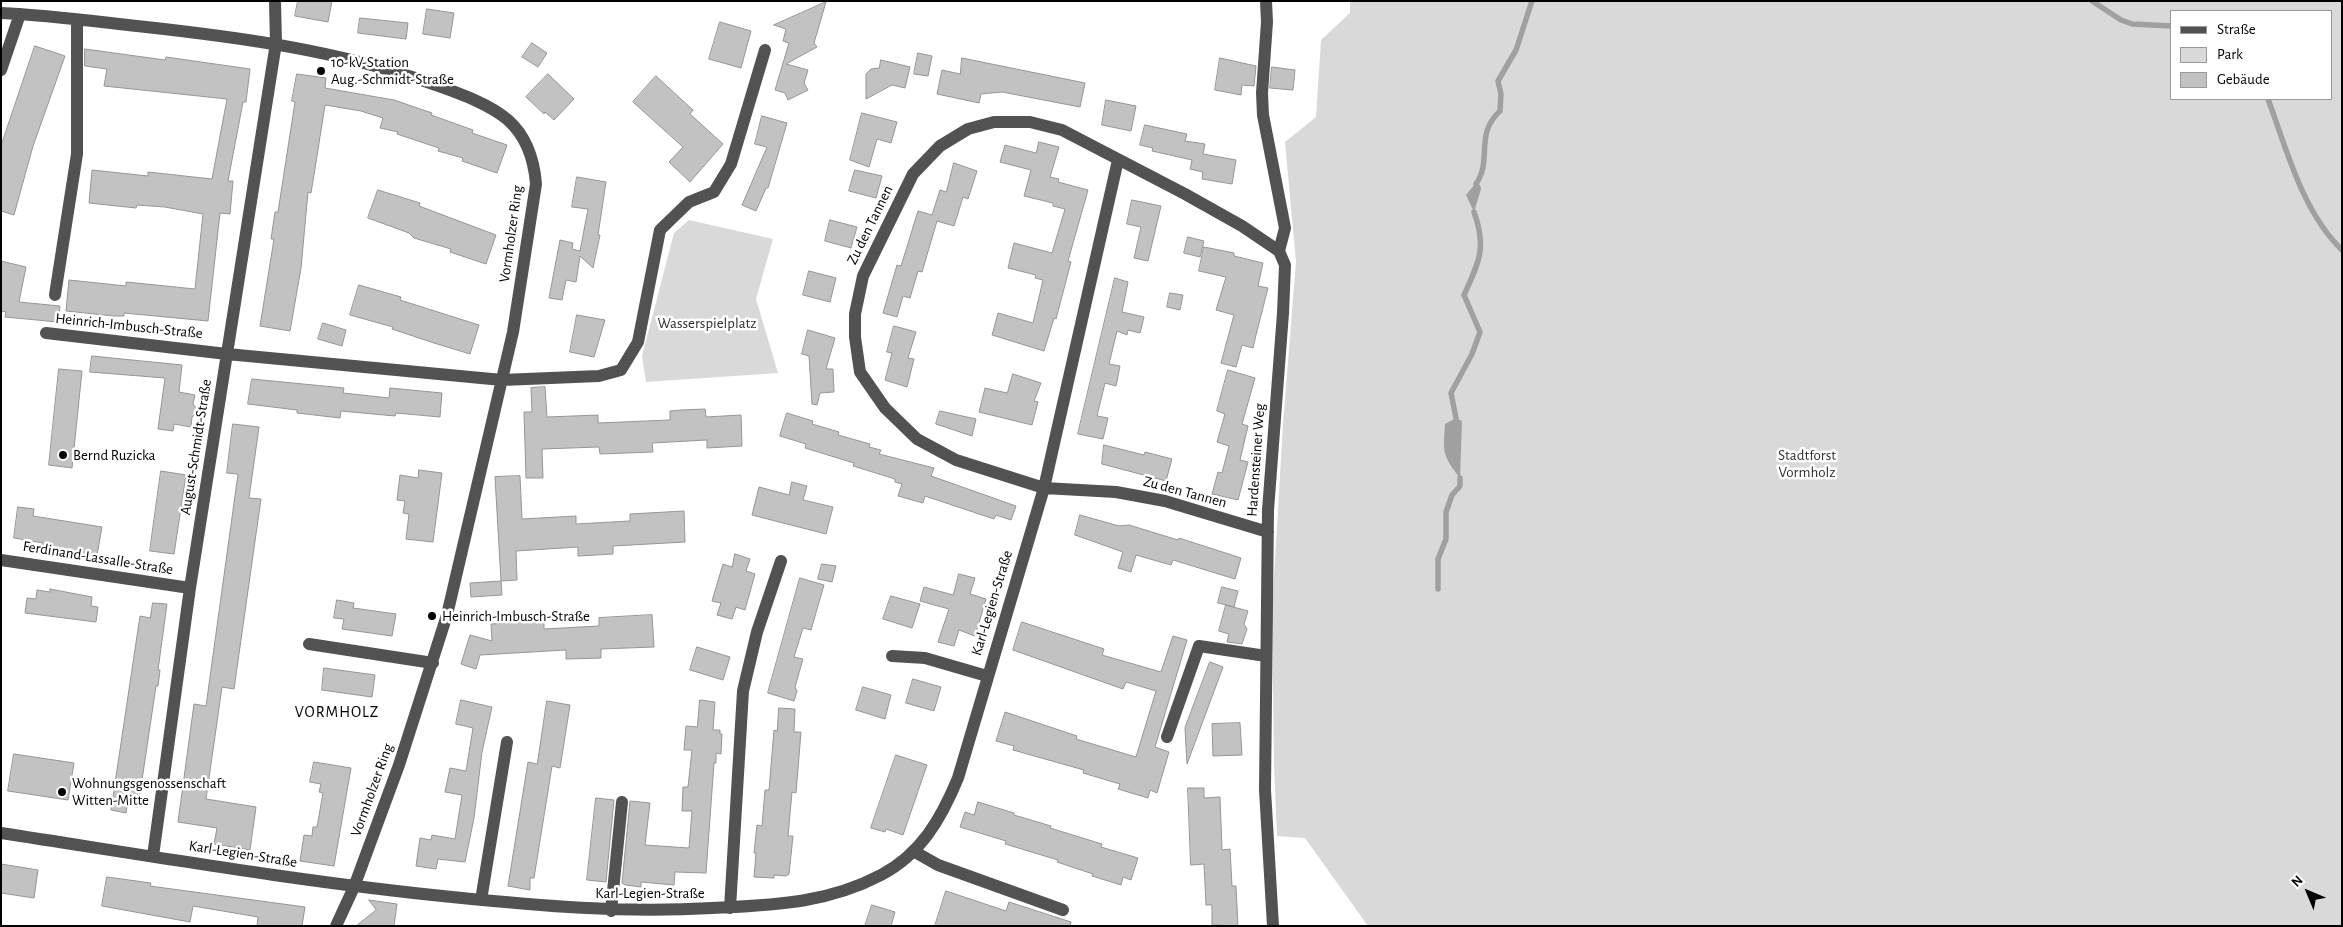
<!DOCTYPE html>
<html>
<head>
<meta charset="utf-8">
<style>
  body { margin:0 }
  #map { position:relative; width:2343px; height:927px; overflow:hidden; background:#fff; font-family:"Alegreya Sans",sans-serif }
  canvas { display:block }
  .frame { position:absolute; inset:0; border:2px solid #000; pointer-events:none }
  .legend { position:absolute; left:2170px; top:10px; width:162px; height:90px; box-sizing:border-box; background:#fff; border:1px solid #999; margin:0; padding:6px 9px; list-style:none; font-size:15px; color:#000 }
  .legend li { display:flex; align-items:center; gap:10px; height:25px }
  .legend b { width:25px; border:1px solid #999 }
  .north { position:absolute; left:2283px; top:867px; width:50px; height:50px; -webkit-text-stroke:4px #fff; paint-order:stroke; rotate:315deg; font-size:14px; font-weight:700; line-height:20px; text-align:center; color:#000 }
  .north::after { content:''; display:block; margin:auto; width:18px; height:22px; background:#000; clip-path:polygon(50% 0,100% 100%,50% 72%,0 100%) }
</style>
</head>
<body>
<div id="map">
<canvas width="2343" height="927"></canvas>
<div class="frame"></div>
<ul class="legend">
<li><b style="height:6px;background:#525252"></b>Straße</li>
<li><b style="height:14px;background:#d9d9d9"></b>Park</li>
<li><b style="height:14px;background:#c2c2c2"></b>Gebäude</li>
</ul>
<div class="north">N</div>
</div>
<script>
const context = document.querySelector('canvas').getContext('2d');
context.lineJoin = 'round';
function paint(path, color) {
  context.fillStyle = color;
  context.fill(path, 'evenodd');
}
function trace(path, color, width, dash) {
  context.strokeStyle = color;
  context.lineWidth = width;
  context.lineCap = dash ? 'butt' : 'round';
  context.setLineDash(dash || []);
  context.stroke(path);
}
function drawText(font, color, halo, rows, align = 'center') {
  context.font = font + ' "Alegreya Sans",sans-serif';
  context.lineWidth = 5;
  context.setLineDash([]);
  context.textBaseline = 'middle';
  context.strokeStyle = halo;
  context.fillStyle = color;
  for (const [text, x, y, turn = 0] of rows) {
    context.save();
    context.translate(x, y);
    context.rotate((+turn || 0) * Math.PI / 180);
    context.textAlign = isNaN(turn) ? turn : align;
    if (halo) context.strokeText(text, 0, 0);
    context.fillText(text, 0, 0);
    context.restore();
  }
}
paint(new Path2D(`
  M1350,1H2342V926H1368L1305,838L1277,836L1274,764L1272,610L1283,424L1296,262L1285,142L1316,117L1321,40L1350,13ZM2172,11H2332V99H2172Z
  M689,220L773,239L756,299L778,373L646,382L642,356L674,233Z`), '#d9d9d9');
paint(new Path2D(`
  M1474,182L1480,185L1481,189L1474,212L1466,195L1475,184Z
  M1456,418L1462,421L1460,478C1442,455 1443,452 1445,424Z`), '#a0a0a0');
trace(new Path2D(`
  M2092,1L2121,20L2132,24L2172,26
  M2268,99C2287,150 2302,211 2342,250
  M1476,184C1493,159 1474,135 1500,111L1501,94L1498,81L1516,50L1532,1
  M1456,418L1451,393L1472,354L1480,332L1464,295C1479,262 1487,248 1474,212
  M1438,589V559L1446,539V512L1452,495L1460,486V478`), '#a0a0a0', 5.5);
const building = new Path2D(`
  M298,1H332L328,22L295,16Z
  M826,2L814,43L817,47L786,64L808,70L804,83L808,90L788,100L785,93L775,90L789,43L783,41L786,29L774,25Z
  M427,9L454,13L450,38L423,34Z
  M360,18L408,23L406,39L358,33Z
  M720,22L751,31L741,68L709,59Z
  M532,43L547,53L538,67L522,57Z
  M35,46L65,56L33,146L14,215L1,211V146Z
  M85,49L165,60L166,57L250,69L246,102H243L228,181H233L230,214L220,213L208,321L124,313V316H114L66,311L69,280L126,286V282L195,289L203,214L165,207L137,205L136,208L89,203L92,170L148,176V172L212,179L227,99L104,86L107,69L85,66Z
  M918,53L932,56L928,76L914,74Z
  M962,58L1085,83L1080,107L1002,92L981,94L979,103L937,94L942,70L960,74Z
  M1220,58L1256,66L1254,86L1242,85L1241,95L1215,90Z
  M881,60L910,67L905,88L892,85L866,99V74L871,69L879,68Z
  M1272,67L1295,70L1293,90L1270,88Z
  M297,74L326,78L325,88L394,100L432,113L431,115L473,130L472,133L507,145L497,173L462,161L463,158L438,151L439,148L397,134L398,132L380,128L383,118L361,111L325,105L314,175L311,193L308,192L301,268L290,331L260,326L274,239H271L275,212H278L295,102L292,101Z
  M548,74L574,99L554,120L545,112L544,114L526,97Z
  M656,76L693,110L690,114L723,144L690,182L669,162L683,147L633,102Z
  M1106,100L1136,106L1131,131L1102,125Z
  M862,113L897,122L891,143L877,139L869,167L850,160Z
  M762,116L787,123L768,188H766L756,211L742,205L767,147L755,144Z
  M1145,125L1187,134L1185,141L1205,144L1203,154L1236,160L1232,184L1202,179L1203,172L1190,169L1192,160L1152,151L1153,148L1140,145Z
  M1039,142L1059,147L1050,177L1059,179L1058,182L1088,190L1068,261L1071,262L1056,319L1054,318L1044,351L992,335L998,313L1033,323L1043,280L1035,278L1036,275L1008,268L1014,243L1052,253L1065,209L1053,206V203L1024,196L1031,170L1000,162L1005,145L1036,153Z
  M954,163L977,171L968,199L963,197L954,226L937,221L922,272L918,271L910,298L903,296L897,317L883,313L897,265L901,266L918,211L932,215L940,190L946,192Z
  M855,170L882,176L876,198L849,191Z
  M577,177L606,182L598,235H600L593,268L580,256L576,282L566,280L562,300L549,298L560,240L573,243L572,249L580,251L588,209L572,207Z
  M378,190L420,203L419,206L496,235L486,264L450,252L451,249L414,238L409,233L368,218Z
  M1132,200L1161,206L1148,261L1134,258L1141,227L1127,224Z
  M830,220L857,227L851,248L825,241Z
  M1188,237L1204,241L1200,257L1184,253Z
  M1204,247L1234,253V256L1263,263L1258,286L1268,288L1256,335L1253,348L1242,345L1236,367L1221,363L1234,315L1216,310L1226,277L1199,271Z
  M1,261L26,267L19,302L60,306L58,322L5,317L6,312L1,311Z
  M809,271L836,278L830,302L803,295Z
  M1115,278L1128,282L1122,312L1144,317L1140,333L1128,330L1127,335L1117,331L1109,364L1120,366L1116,386L1105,383L1097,416L1108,418L1103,439L1078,434Z
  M359,285L401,297L400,300L479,325L470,354L434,343L392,329L393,327L350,315Z
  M1170,293L1183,295L1180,310L1167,307Z
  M577,315L605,320L594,357L570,352Z
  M323,323L346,330L342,346L318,339Z
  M894,326L916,332L908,358L914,359L907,387L885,380L892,353L887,352Z
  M808,330L835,338L826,369H833L834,392L820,393L817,405L812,404L809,356L802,354Z
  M92,356L182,365L179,392L195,395L193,404L199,412L192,417L191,427L174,424L173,431L158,429L165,378L90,372Z
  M59,369L82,371L72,468L49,465Z
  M1228,370L1255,378L1242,424L1248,426L1240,460L1248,462L1238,500L1212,494L1218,472L1222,473L1229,446L1217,442L1225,414L1217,411Z
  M1013,374L1041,383L1034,401L1038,402L1032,425L979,412L985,388L1007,393Z
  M252,379L344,388L343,393L389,398L390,388L442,393L440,417L396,413L395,416L341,411L340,418L297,413V410L248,404Z
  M545,387L547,417L598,415V423L670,420V411L681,410L705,409L706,417L741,415L742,446L707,448V440L652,443L653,452L600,454L599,447L542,449L543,478H526L524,412H532L531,388Z
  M940,411L976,419L972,436L936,424Z
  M787,413L813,421L812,424L839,432L838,435L870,444L869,447L881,450L879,454L934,468L931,476L1016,506L1011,520L996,515L994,519L925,496L923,503L898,496L902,484L895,482V479L853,466L854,463L805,448L806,444L780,436Z
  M233,424L259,427L249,498L261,499L234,689L222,687L206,799L256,807L250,850L214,844L217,828L178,822L194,704L206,706L238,474L227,473Z
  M1104,445L1144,455L1145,452L1172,459L1166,481L1102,464Z
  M419,470L442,473L433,542L406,539L409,514L403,513L405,501L397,500L400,475L418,478Z
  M161,471L186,475L174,554L150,551Z
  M520,476L522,519L576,516V524L630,521V514L684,511L685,542L613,546V554L596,555L578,556V547L516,551L517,580L501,581L502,595L471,597L470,583L501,581L495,477Z
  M792,482L807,486L803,500L833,507L826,534L752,515L759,487L789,495Z
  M18,507L34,509L33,516L102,527L97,555L42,547L43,543L14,538Z
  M1080,515L1119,526L1129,525L1178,540L1179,538L1241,558L1235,579L1173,560L1171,565L1136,555L1131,572L1118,568L1123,552L1075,535Z
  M735,554L750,559L746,571L755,574L745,610L736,607L732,619L717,615L721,603L712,601L723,564L732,567Z
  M822,564L836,566L832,582L818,579Z
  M959,574L975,578L970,594L986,599L975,636L959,630L954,646L938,642L949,609L920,601L924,587L953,595Z
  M800,578L824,585L811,630L803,628L794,657L803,659L795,687L797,691L794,701L768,693Z
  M1222,587L1238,591L1234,607L1218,603Z
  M50,589L92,597L91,606L98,607L96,622L25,613L27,598L36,599L37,590L50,592Z
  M891,596L920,604L912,628L883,619Z
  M337,600L354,603L353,608L396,614L392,636L342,629L344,619L334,618Z
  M153,603L167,604L158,670H160L158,686H156L138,807L127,806L126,813L111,810L140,616L150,618Z
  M1226,605L1248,611L1244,624L1247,629L1242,644L1227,642L1229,634L1219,631Z
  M652,615L654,647L601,649V658L566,659V650L480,655L476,669L461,664L470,635L492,641L491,624L544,621V629L599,626V618Z
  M1022,622L1104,649L1102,655L1161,672L1173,636L1187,640L1155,747L1169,752L1157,793L1150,790L1148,798L1118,789L1120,784L1083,773L1084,770L1013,750L1014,746L996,741L1005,712L1077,736L1076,739L1136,757L1156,691L1126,682L1123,689L1013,650Z
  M697,647L730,657L723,680L690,670Z
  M1210,662L1223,667L1187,764L1185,728Z
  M324,668L375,675L372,697L322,690Z
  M913,679L941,687L934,711L906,703Z
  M863,687L891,695L885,719L856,710Z
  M461,700L492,707L482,752L474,818L465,862L438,859L436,869L416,866L420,838L431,840L432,835L455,839L462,795L445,792L450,768L466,771L473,728L456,724Z
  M700,700L715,702L713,730H720V734H722L721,754L716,753V763H714L706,873L675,872L674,885L641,882V887L625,885L622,883L630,801L650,803L645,845L689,848L692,811H682L683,787H688L692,750H684L686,726L697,727Z
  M547,701L570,705L560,768L552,766L534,878H530V890L508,886L528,762L537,764Z
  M779,708L795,709L794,732H801L796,793L792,792L788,836H793L789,874L786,876L774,875V878L754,877L756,853H754L757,825L762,826L765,790H769L774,730L777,731Z
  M1240,723L1242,755L1213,756L1212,724Z
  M14,754L74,763L68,800L8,791Z
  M896,755L927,765L903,835L886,829L885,832L871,828Z
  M314,762L351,768L334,866L300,861L304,835L312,836L313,827H317L323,793L319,792L321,784L310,782Z
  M1188,788H1204V798L1220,797L1222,850L1230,849L1232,886H1236L1238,926L1212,925V905H1206L1204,864L1191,865Z
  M596,798L614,800L606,882L587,880Z
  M978,802L1014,813V815L1051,826L1050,828L1102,844L1101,847L1138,858L1131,880L1123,877L1121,885L1092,876L1093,874L1057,862L1058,860L1005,844L1006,841L960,827L965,812L974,815Z
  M1,864L38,870L34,898L1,893Z
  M107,877L151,883L150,886L305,907L302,926H257L258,917L193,906L190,922L102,906Z
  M946,891L1006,911L1009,902L1071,922L1070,926H935Z
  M369,900L397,904L394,926H356L376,910Z
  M872,905L895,912L891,926H865Z`);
paint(building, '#c2c2c2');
trace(building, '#969696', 1);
trace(new Path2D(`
  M1266,1L1267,22L1262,93L1263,115L1285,228L1279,251L1285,265L1283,313L1268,510L1265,790L1273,926
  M1,13C47,15 92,21 137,26C238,37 337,50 433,84C458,93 488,103 508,120C527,137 534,159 536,184L513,332L447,615L399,765L354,887L336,926
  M1,70L20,14
  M55,295L77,154V20
  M46,333L227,354L502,380L599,376L621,370L638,342L660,230L689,202L714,192L731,164L765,50
  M1268,532L1165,501L1116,492L1044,488L956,460L917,439L885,408L860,372L855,337V314L863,276L913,174L940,146L968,129L994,122H1030L1062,130L1185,194L1242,226L1279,251
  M1,560L190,588
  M309,644L433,663
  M892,656L925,658L987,676
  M1167,737L1199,646L1266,656
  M1,833C151,856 301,882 452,897C541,906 622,913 712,908C772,905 826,904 881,875C921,854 941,819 958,778L1044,488L1118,160
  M915,852L938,865L1063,910
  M153,856L190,588L276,43L275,1
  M481,900L507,742
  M730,908L743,691L757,632L781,561
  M611,911L622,802`), '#525252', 12);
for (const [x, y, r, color] of [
  [321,71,5,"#000"],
  [63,455,5,"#000"],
  [432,616,5,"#000"],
  [62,792,5,"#000"]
]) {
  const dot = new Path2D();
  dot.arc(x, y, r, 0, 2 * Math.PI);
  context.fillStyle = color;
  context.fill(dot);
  trace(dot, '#fff', 2);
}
drawText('15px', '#000', '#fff', [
  ["10-kV-Station",331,62],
  ["Aug.-Schmidt-Straße",331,79],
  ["Bernd Ruzicka",73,455],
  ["Heinrich-Imbusch-Straße",442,616],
  ["Wohnungsgenossenschaft",72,783],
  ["Witten-Mitte",72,800]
], 'left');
drawText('15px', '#000', '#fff', [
  ["Zu den Tannen",870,225,-64],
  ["Vormholzer Ring",511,234,-82],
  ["Heinrich-Imbusch-Straße",129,326,6],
  ["August-Schmidt-Straße",196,447,-81],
  ["Hardensteiner Weg",1256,460,-86],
  ["Zu den Tannen",1185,492,15],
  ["Ferdinand-Lassalle-Straße",98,558,9],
  ["Karl-Legien-Straße",992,603,-73],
  ["Vormholzer Ring",372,790,-70],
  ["Karl-Legien-Straße",243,854,9],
  ["Karl-Legien-Straße",650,893]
]);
drawText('15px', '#303030', '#fff', [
  ["Wasserspielplatz",707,323],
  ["Stadtforst",1807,455],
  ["Vormholz",1807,472]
]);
context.letterSpacing = '1px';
drawText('16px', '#000', '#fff', [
  ["VORMHOLZ",337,712]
]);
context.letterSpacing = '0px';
</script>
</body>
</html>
